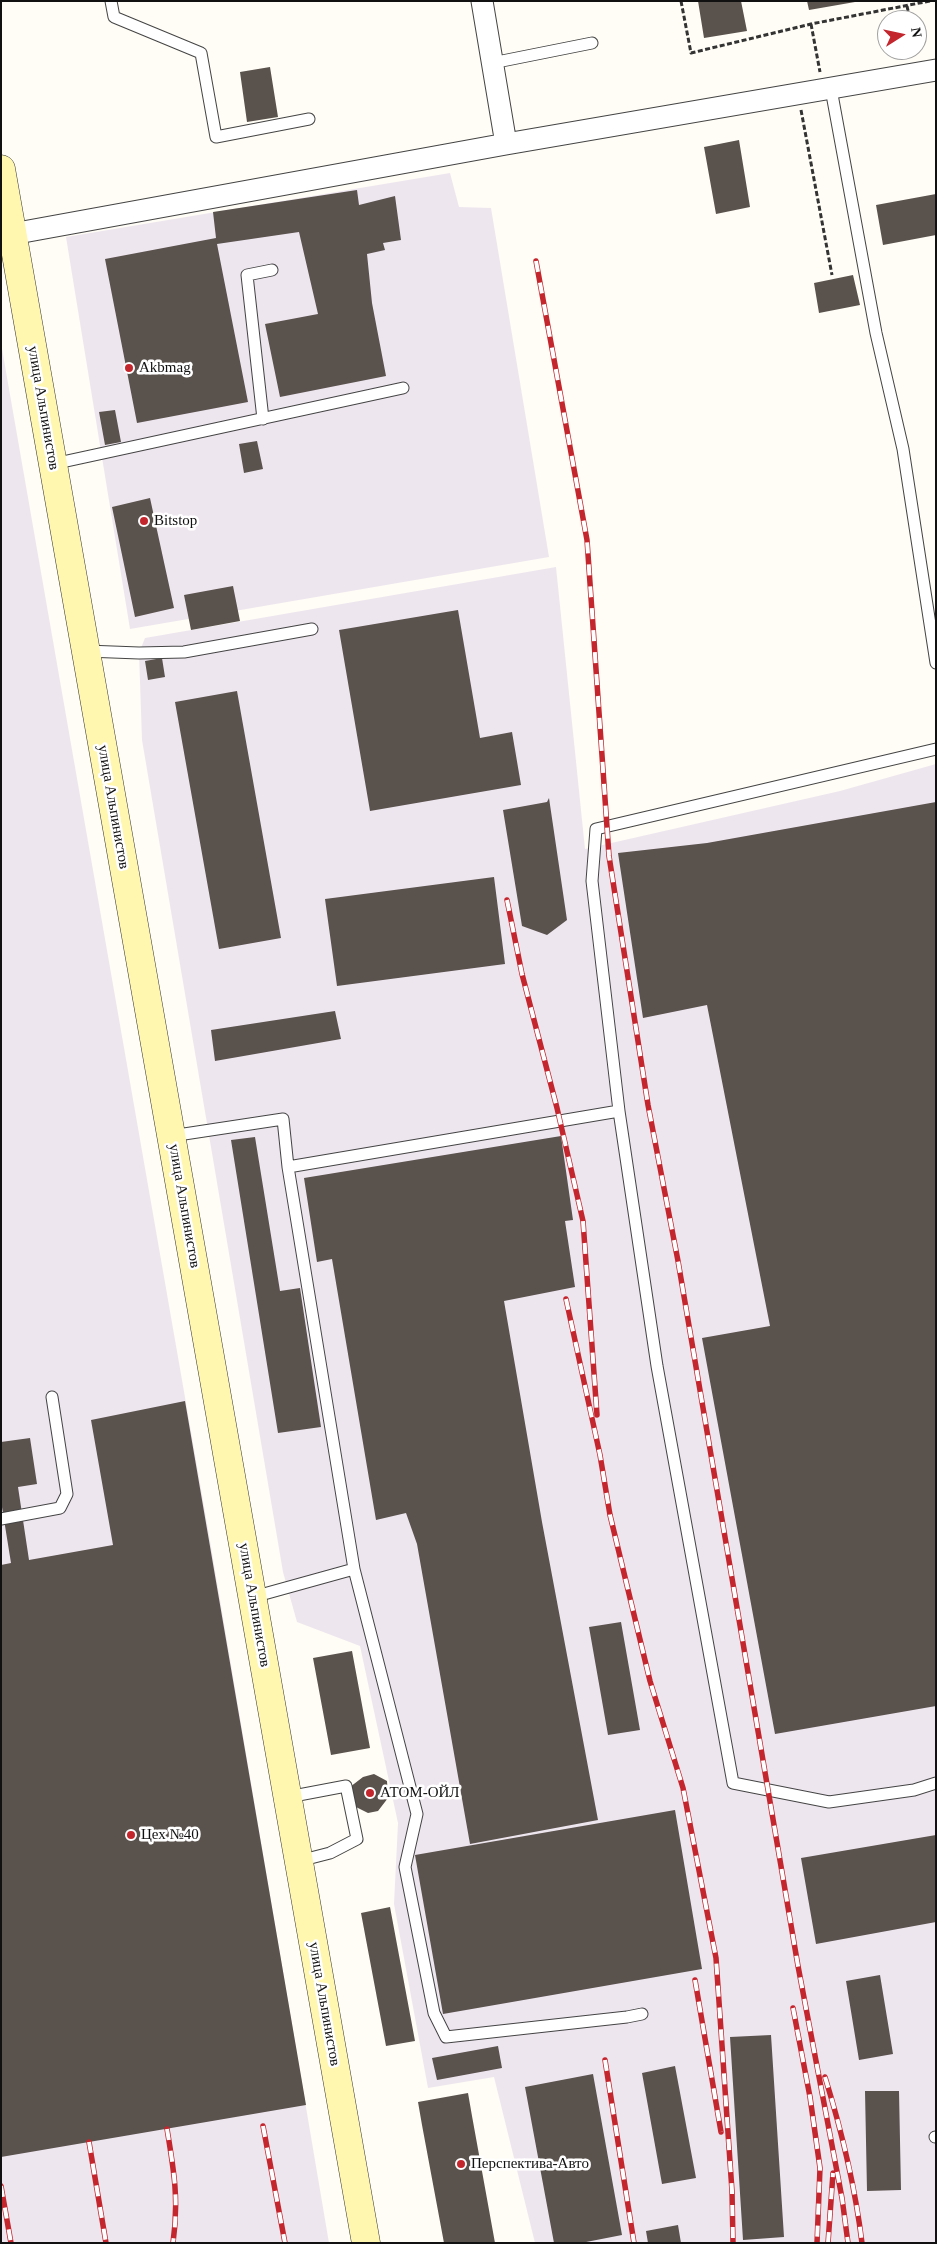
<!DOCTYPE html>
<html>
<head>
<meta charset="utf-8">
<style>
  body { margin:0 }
  #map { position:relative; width:937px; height:2244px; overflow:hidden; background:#fffdf5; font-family:Georgia,serif }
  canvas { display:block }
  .frame { position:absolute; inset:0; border:2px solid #111; pointer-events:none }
  .north { position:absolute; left:877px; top:10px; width:50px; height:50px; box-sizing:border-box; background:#fff; border:1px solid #a0a0a0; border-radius:50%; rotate:80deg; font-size:14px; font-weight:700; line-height:20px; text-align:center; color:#111 }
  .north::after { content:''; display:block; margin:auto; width:18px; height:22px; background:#c4262e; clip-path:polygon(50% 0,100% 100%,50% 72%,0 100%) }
</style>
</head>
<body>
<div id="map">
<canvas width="937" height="2244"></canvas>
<div class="frame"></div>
<div class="north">N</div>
</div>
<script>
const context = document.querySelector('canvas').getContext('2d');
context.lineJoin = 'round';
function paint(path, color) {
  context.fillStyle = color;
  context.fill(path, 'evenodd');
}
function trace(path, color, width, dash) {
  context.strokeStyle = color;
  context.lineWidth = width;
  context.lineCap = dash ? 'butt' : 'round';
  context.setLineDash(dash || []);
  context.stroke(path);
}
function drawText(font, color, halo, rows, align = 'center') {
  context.font = font + ' Georgia,serif';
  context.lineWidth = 5;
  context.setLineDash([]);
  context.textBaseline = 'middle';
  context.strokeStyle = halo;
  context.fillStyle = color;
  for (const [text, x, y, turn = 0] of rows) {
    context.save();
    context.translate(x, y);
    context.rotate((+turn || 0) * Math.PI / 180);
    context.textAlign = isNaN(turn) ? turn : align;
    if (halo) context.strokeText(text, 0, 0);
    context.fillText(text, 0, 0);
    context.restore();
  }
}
paint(new Path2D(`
  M450,173L459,207L491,208L549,557L130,629L66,237Z
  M1,343L208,1529L329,2243H1Z
  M556,567L585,849L840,791L936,764V2243H535L494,2077L428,2088L394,1904L398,1823L360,1646L297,1622L283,1572L142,740L139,653L145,638Z`), '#eee6ef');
paint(new Path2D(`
  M698,1H741L747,31L704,38Z
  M807,1H855V2L809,10Z
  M270,67L278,117L247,122L240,72Z
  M739,140L750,207L716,214L704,147Z
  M357,190L359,205L395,196L401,240L383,243L385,250L367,254L372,303L386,376L280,397L265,324L318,314L299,232L217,244L248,402L137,423L105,259L216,238L213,212Z
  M936,194V235L883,245L876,205Z
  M853,275L860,305L819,313L814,283Z
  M115,410L121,442L105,445L99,412Z
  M257,441L263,469L244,473L239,444Z
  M150,498L174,608L135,617L112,507Z
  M233,586L240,621L191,630L184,595Z
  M458,610L480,738L512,732L521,785L370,811L339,630Z
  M162,658L165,677L148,680L145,661Z
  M237,691L281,938L219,949L175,702Z
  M549,798L567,920L547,935L522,926L503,810L547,802Z
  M936,802V1706L775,1734L702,1338L770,1326L707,1005L643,1018L618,853L707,843Z
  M494,877L505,964L337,986L325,899Z
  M335,1011L341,1039L215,1061L211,1030Z
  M561,1136L573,1220L565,1221L575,1287L504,1301L542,1522L598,1820L470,1844L417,1544L406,1513L376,1520L332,1259L317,1262L304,1178Z
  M255,1137L280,1291L300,1288L321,1427L278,1433L231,1140Z
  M185,1401L306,2105L1,2157V1565L11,1563L1,1501V1442L30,1438L37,1484L18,1487L29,1560L113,1545L91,1420Z
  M621,1622L640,1730L608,1735L589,1627Z
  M352,1651L370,1748L331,1755L313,1658Z
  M374,1774L387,1781L388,1798L378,1811L368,1813L354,1806L350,1787L363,1777Z
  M675,1810L702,1969L443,2014L415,1855Z
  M936,1835V1922L816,1944L801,1858Z
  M390,1907L415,2041L386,2046L361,1913Z
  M880,1975L893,2054L859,2060L846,1981Z
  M771,2035L784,2237L743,2240L730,2037Z
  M498,2046L502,2068L437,2080L432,2058Z
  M675,2066L696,2178L662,2184L642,2073Z
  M593,2074L622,2235L581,2243H554L525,2087Z
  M865,2091H899L901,2190L867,2191Z
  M468,2093L472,2116L495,2243H444L422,2125L418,2102Z
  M678,2225L681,2243H648L646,2231Z`), '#5a524d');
const lane = new Path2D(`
  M111,1L114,17L201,53L216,137L309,119
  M492,63L592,43
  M831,89L876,333L903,449L936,663
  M263,419L247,275L272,270
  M53,464L403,388
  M86,651L139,653L184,652L312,629
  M619,1111L657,1366L733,1783L829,1802L914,1790L936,1783
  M171,1136L283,1119L288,1167L354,1569L253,1597
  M288,1167L619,1111L592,881L596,829L936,749
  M1,1519L60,1508L67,1494L52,1397
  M354,1569L417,1814L405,1867L434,2013L446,2037L627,2017L642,2014
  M288,1797L346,1786L357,1839L330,1853L299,1861
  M935,2137H936`);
const street = new Path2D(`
  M482,1L506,144
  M12,234L506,144L936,70`);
const secondary = new Path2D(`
  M1,169L366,2243`);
trace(lane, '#444', 13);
trace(street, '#444', 23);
trace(secondary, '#333', 29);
trace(new Path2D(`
  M681,1L691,53L811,24L930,1
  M907,6L910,20
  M811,24L820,72
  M801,110L832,275`), '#333', 3, [5, 2.5]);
trace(lane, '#fff', 11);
trace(street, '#fff', 21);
trace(secondary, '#fff6b0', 28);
const rail = new Path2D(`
  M536,261L587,540L609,856L648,1105L678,1261L798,1966L842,2198L848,2243
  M507,900L522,974L557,1108L583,1221L597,1415
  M566,1299L600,1455L610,1515L650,1681L683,1788L716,1958L732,2191L733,2243
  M695,1980L721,2132
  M793,2008L810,2097L820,2168L817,2243
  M605,2060L634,2243
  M825,2077C842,2132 855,2186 862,2243
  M263,2126L285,2243
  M167,2129C174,2171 179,2200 173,2243
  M89,2142L106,2243
  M1,2186L11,2243
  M828,2243L833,2173`);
trace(rail, '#c4262e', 5.5);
trace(rail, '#fff', 4, [11]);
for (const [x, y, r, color] of [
  [129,368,5,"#c4262e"],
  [144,521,5,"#c4262e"],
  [370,1793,5,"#c4262e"],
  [131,1835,5,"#c4262e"],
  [461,2164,5,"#c4262e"]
]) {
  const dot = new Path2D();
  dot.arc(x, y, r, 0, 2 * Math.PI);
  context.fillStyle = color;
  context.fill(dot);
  trace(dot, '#fff', 2);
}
drawText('15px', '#111', '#fff', [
  ["Akbmag",139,368],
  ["Bitstop",154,521],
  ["АТОМ-ОЙЛ",380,1793],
  ["Цех №40",141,1835],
  ["Перспектива-Авто",471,2164]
], 'left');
drawText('15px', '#111', '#fff', [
  ["улица Альпинистов",43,408,80],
  ["улица Альпинистов",113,807,80],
  ["улица Альпинистов",184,1206,80],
  ["улица Альпинистов",254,1605,80],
  ["улица Альпинистов",324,2004,80]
]);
</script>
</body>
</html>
